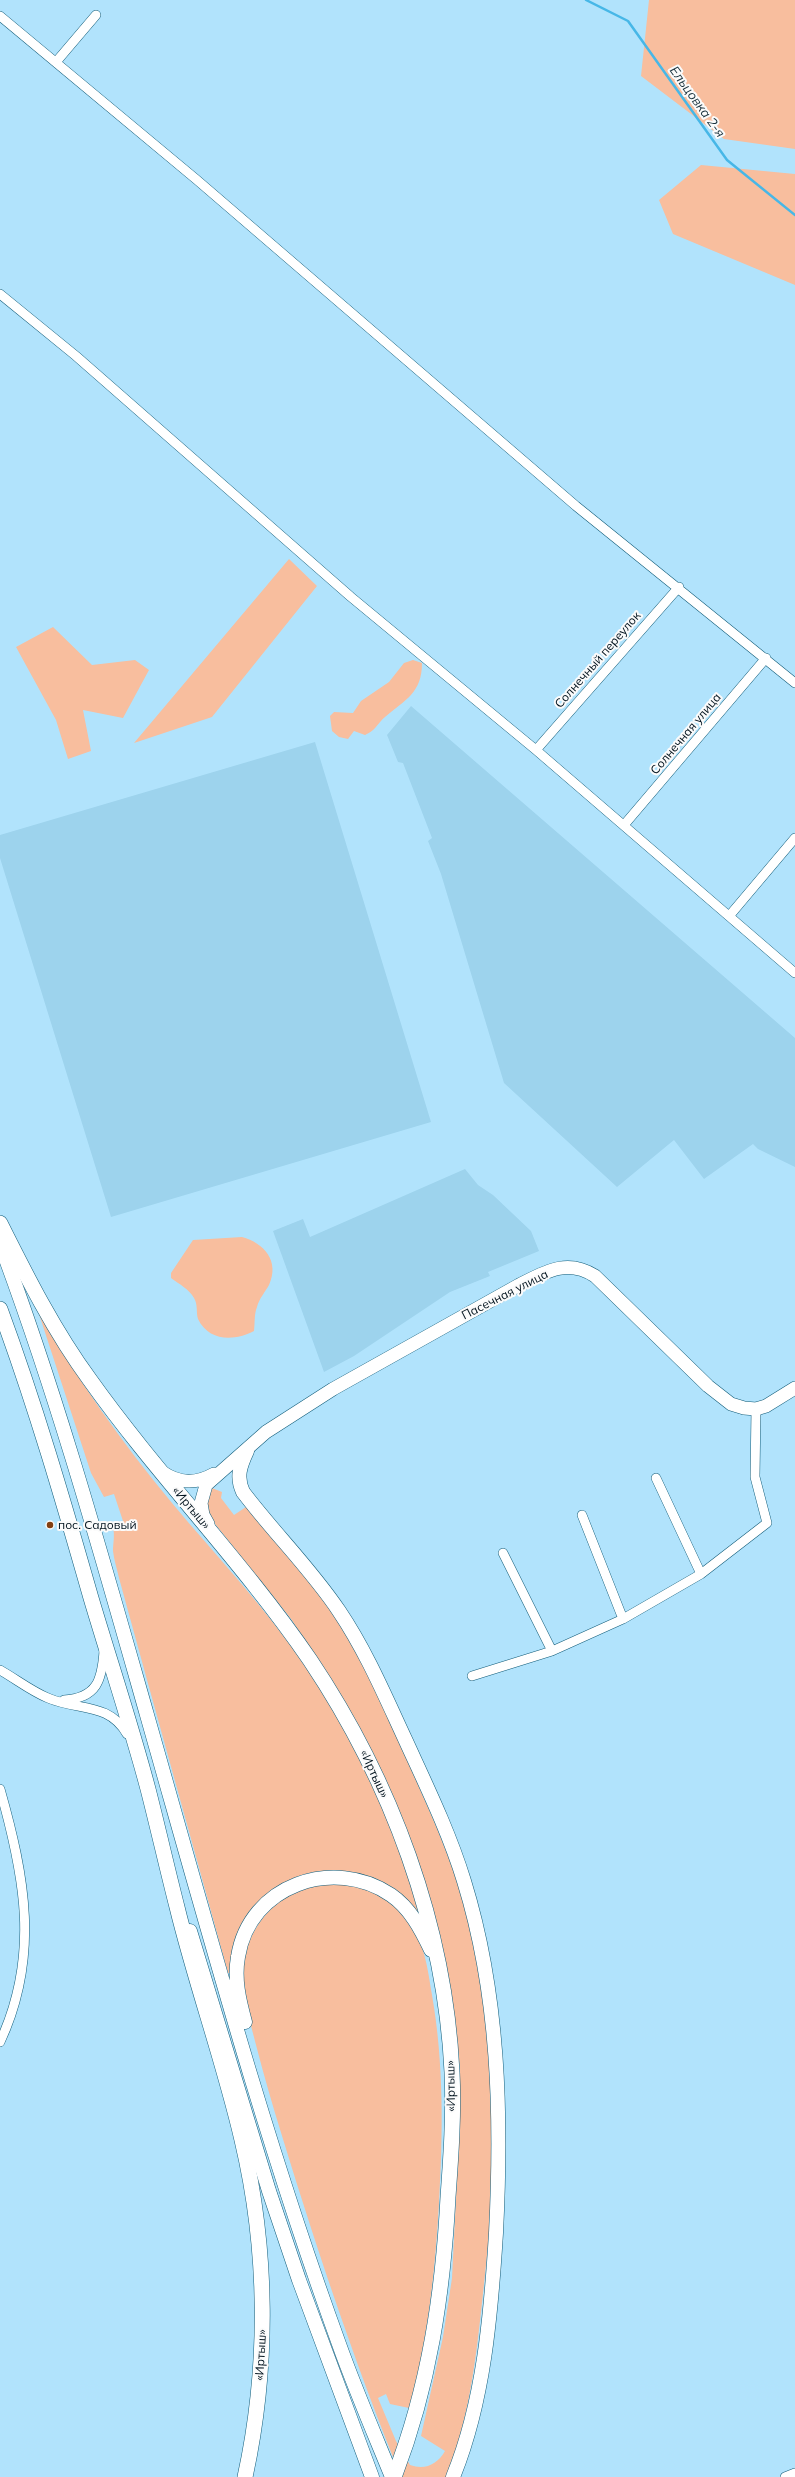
<!DOCTYPE html>
<html>
<head>
<meta charset="utf-8">
<style>
  body { margin:0 }
  canvas { display:block; background:#b1e3fc }
</style>
</head>
<body>
<canvas width="795" height="2477"></canvas>
<script>
const context = document.querySelector('canvas').getContext('2d');
context.lineJoin = 'round';
function paint(path, color) {
  context.fillStyle = color;
  context.fill(path, 'evenodd');
}
function trace(path, color, width, dash) {
  context.strokeStyle = color;
  context.lineWidth = width;
  context.lineCap = dash ? 'butt' : 'round';
  context.setLineDash(dash || []);
  context.stroke(path);
}
function drawText(font, color, halo, rows, align = 'center') {
  context.font = font + ' Mulish,sans-serif';
  context.lineWidth = 4;
  context.setLineDash([]);
  context.textBaseline = 'middle';
  context.strokeStyle = halo;
  context.fillStyle = color;
  for (const [text, x, y, turn = 0] of rows) {
    context.save();
    context.translate(x, y);
    context.rotate((+turn || 0) * Math.PI / 180);
    context.textAlign = isNaN(turn) ? turn : align;
    if (halo) context.strokeText(text, 0, 0);
    context.fillText(text, 0, 0);
    context.restore();
  }
}
paint(new Path2D(`
  M411,706L795,1038V1167L758,1149L753,1144L704,1179L674,1140L617,1187L504,1083L441,874L428,841L432,838L403,763L398,762L387,735Z
  M315,742L431,1122L111,1217L0,858V835Z
  M465,1169L478,1185L493,1195L531,1231L539,1251L488,1272L490,1276L450,1292L354,1356L324,1372L273,1231L303,1219L310,1237Z`), '#9dd3ed');
paint(new Path2D(`
  M649,0H795V149L724,139L641,76Z
  M701,165L795,174V285L673,234L659,200Z
  M289,559L317,586L212,717L134,743Z
  M53,627L92,665L135,660L149,670L123,718L83,710L91,751L68,759L56,720L16,647Z
  M413,660L422,663C422,693 405,700 385,717C377,724 375,731 365,735L354,731L348,739L339,737L332,731L330,716L334,712L353,713L361,701L389,682L404,663Z
  M242,1237C264,1243 280,1261 269,1285C265,1292 259,1299 257,1307C254,1314 255,1324 254,1331C235,1341 209,1342 198,1319C196,1313 198,1304 194,1298C189,1289 179,1284 171,1278V1273L193,1240Z
  M38,1311C77,1379 122,1443 172,1503C217,1557 266,1608 305,1666C332,1706 357,1750 377,1794C394,1833 407,1873 420,1913C411,1913 381,1881 366,1876C297,1853 232,1904 230,1973H228C192,1841 155,1710 119,1578C117,1569 114,1560 113,1551C113,1543 115,1536 113,1527L124,1524L114,1494L104,1497L91,1473Z
  M212,1488L222,1492L221,1498L234,1515L246,1507C276,1543 310,1578 336,1616C364,1658 383,1705 403,1751C429,1810 457,1868 471,1931C497,2046 498,2167 484,2284C477,2349 471,2416 446,2477H401C352,2356 313,2238 275,2113C266,2083 258,2053 250,2022C246,2006 240,1989 241,1973C241,1967 244,1960 245,1954C266,1877 363,1855 410,1923C425,1944 428,1971 432,1995C444,2064 443,2133 439,2203C435,2272 428,2341 409,2408L390,2404L386,2394L378,2398L396,2441L410,2465C425,2470 437,2465 445,2451L421,2436L443,2337L452,2278L460,2116V2068L454,2015L427,1892L314,1654L291,1619L211,1519L206,1503Z`), '#f8be9e');
trace(new Path2D(`
  M586,0L628,21L727,160L795,215`), '#47b7e7', 2.5);
const minor = new Path2D(`
  M0,16L197,180L576,506L795,683
  M56,62L96,15
  M0,294L76,356L351,597L536,750L795,973
  M536,750L679,587
  M624,825L766,658
  M730,915L795,838
  M656,1478L701,1574
  M582,1515L623,1619
  M503,1553L552,1651
  M0,1670C16,1679 31,1691 48,1698C78,1711 109,1702 127,1734
  M472,1676L552,1651L623,1619L701,1574L767,1523L755,1477L756,1409
  M64,1700C97,1698 102,1680 104,1651
  M0,1789C25,1877 40,1956 0,2042
  M785,2477L795,2473`);
const secondary = new Path2D(`
  M162,1472C180,1484 196,1484 214,1474
  M208,1524L203,1515L201,1503L206,1485L266,1432L333,1389L519,1285C545,1272 567,1258 595,1276L708,1386L731,1404L744,1408L756,1409L766,1406L795,1388`);
const primary = new Path2D(`
  M0,1243C58,1398 102,1557 147,1715C207,1926 264,2138 339,2344C355,2389 374,2433 392,2477
  M247,1451C240,1466 236,1477 243,1492C274,1533 311,1569 339,1611C366,1651 385,1696 405,1739C426,1785 449,1832 464,1881C499,1994 502,2115 496,2233C491,2314 484,2401 453,2477
  M190,1931L269,2191L299,2280L372,2477
  M245,2022C239,2000 234,1979 238,1957C249,1885 334,1856 391,1895C410,1908 421,1929 431,1950`);
const trunk = new Path2D(`
  M0,1223C27,1277 54,1331 90,1380C159,1477 243,1562 310,1660C391,1781 445,1925 452,2072C454,2113 451,2156 448,2197C443,2294 429,2387 394,2477
  M0,1309C35,1404 63,1500 91,1598C110,1662 131,1725 148,1789C158,1828 167,1868 177,1907C196,1985 224,2062 242,2140C268,2250 269,2367 245,2477`);
trace(minor, '#115c79', 10);
trace(secondary, '#115c79', 14);
trace(primary, '#115c79', 15);
trace(trunk, '#115c79', 16);
trace(minor, '#fff', 9);
trace(secondary, '#fff', 13);
trace(primary, '#fff', 14);
trace(trunk, '#fff', 15);
for (const [x, y, r, color] of [
  [50,1525,4,"#834012"]
]) {
  const dot = new Path2D();
  dot.arc(x, y, r, 0, 2 * Math.PI);
  context.fillStyle = color;
  context.fill(dot);
  trace(dot, '#fbfbfb', 1.5);
}
drawText('12px', '#00121d', '#fbfbfb', [
  ["Солнечный переулок",598,660,-49],
  ["Солнечная улица",686,734,-50],
  ["Пасечная улица",505,1295,-27],
  ["«Иртыш»",191,1508,50],
  ["«Иртыш»",374,1774,65],
  ["«Иртыш»",451,2086,-91],
  ["«Иртыш»",261,2355,-87]
]);
drawText('12px', '#00121d', '#fbfbfb', [
  ["пос. Садовый",58,1525]
], 'left');
drawText('italic 13px', '#18303b', '#fbfbfb', [
  ["Ельцовка 2-я",697,102,54]
]);
</script>
</body>
</html>
